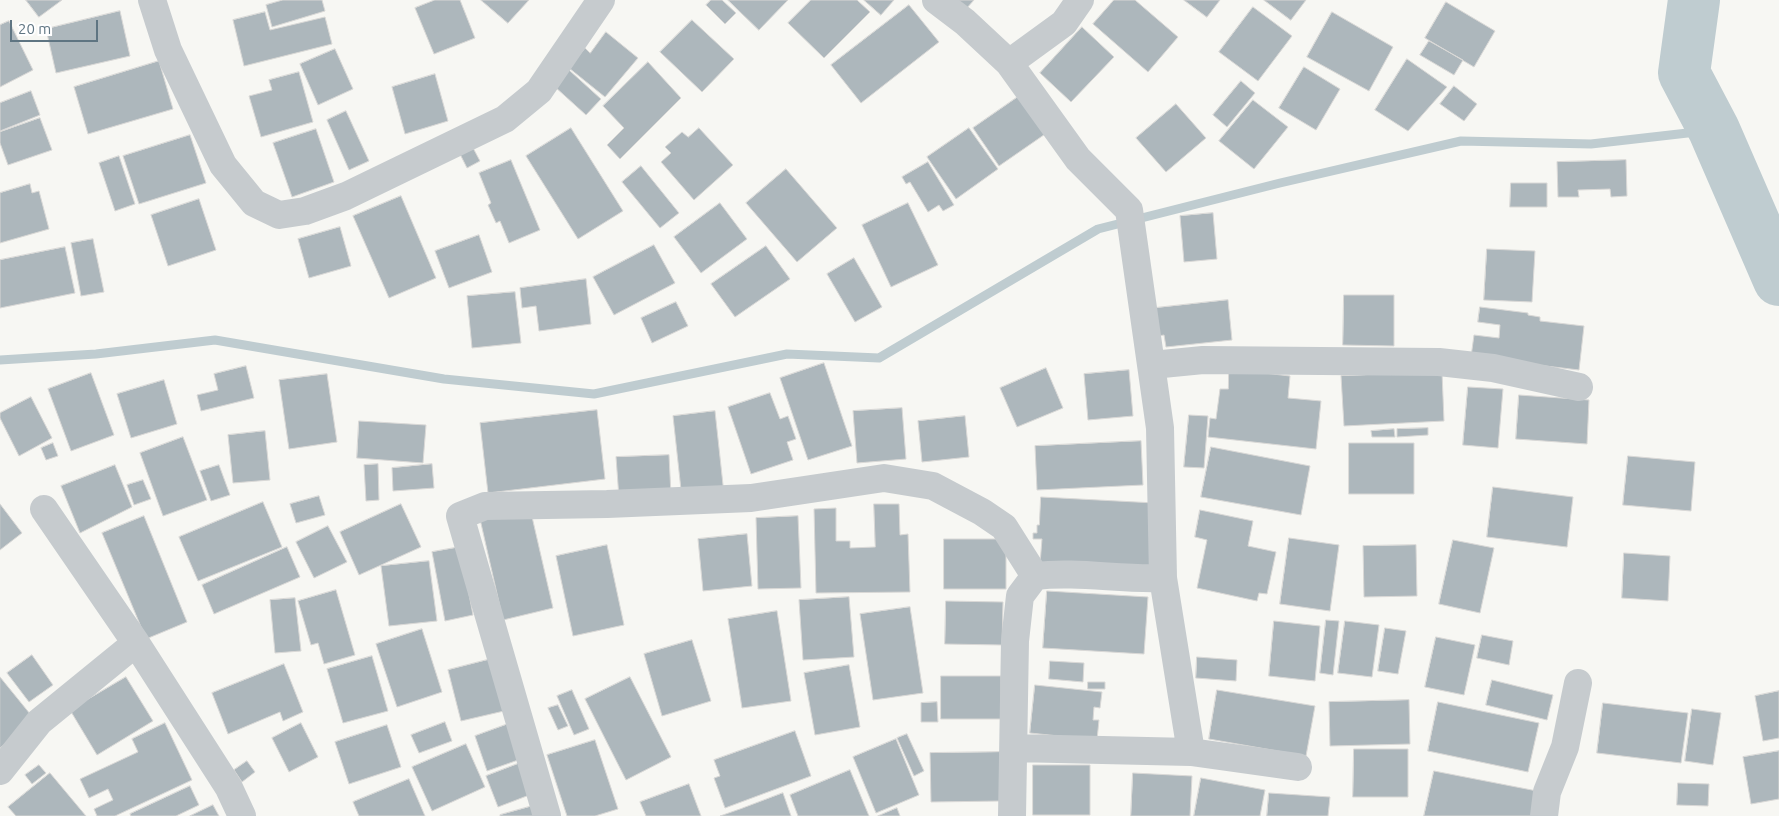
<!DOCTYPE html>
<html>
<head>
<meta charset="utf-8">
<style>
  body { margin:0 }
  #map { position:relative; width:1779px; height:816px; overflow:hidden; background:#f7f7f3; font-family:Ubuntu,sans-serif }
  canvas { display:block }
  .scale { position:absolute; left:10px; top:20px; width:88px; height:22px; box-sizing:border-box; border:2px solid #5f7582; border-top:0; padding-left:6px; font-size:15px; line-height:18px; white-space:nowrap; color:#5f7582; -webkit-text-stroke:4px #fff; paint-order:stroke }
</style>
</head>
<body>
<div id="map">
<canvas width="1779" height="816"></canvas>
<div class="scale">20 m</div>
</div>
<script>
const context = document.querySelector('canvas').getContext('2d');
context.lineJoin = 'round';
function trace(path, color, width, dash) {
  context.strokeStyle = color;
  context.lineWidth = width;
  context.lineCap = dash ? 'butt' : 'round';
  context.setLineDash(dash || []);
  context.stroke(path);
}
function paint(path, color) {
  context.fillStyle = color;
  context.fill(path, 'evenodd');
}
trace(new Path2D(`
  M0,360L96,354L215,340L444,379L594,394L787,354L879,358L1098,229L1280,183L1461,141L1591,144L1714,130`), '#bfccd0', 9);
trace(new Path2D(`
  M1694,0L1684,73L1714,130L1779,280`), '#bfccd0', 52);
const building = new Path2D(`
  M26,0H62L39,17Z
  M283,0H322L325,11L272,27L266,5Z
  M435,0H460L475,38L434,54L415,8Z
  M481,0H529L508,23Z
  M711,0H722L736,13L725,24L706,5Z
  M728,0H788L759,30Z
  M811,0H857L870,12L824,58L788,23Z
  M864,0H894L881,15Z
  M956,0H974L966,9Z
  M1114,0H1135L1178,37L1148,72L1093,24Z
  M1184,0H1220L1207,17Z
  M1264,0H1306L1291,20Z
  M1446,2L1495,31L1474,67L1425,38Z
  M909,5L939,42L861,103L831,65Z
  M1253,7L1292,36L1258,81L1219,52Z
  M120,11L130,56L56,73L46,29Z
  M265,12L270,30L325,17L332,44L244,66L233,20Z
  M1332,12L1393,47L1369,91L1307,57Z
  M692,20L734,59L702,92L660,52Z
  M9,21L33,70L0,87V25Z
  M1082,27L1114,57L1071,102L1040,73Z
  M606,32L638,58L605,97L569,68L585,48L590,53Z
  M1429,41L1463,60L1454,75L1420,55Z
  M335,49L353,89L318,105L300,64Z
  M1407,59L1447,87L1408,131L1375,110Z
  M159,61L173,109L88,134L74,87Z
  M648,62L681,98L620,159L607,145L624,128L603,106Z
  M1304,67L1340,89L1316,130L1279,108Z
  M569,70L601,99L586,115L554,86Z
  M299,72L313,122L261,137L249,96L272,90L269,80Z
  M435,74L448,121L405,134L392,87Z
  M1241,81L1255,93L1227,127L1213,115Z
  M1454,86L1477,104L1464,121L1440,104Z
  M31,91L40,115L0,131V103Z
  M1025,92L1051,130L999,166L973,128Z
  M1253,100L1288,127L1254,169L1219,141Z
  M1176,104L1206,138L1166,172L1136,138Z
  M346,111L369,161L349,170L327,120Z
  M40,118L52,150L8,165L0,143V132Z
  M571,128L623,211L578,239L526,156Z
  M699,128L733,165L694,200L661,162L671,153L665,147L682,132L688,137Z
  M969,128L998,169L956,199L927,157Z
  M316,129L334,182L292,197L273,143Z
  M190,135L206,183L139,204L123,156Z
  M472,146L480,161L467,168L459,152Z
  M119,156L135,204L115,211L99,163Z
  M511,160L540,230L509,243L500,221L496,223L488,205L491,203L479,173Z
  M1626,160L1627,196L1611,197L1610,189L1578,190L1579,197H1558L1557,162Z
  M928,162L954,205L943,211L939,205L928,212L910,182L906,184L902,177Z
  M641,166L679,213L660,228L622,182Z
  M786,169L837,228L797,262L746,203Z
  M1511,183H1547V207H1510Z
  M30,184L32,193L39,191L49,229L0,243V193Z
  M401,196L436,278L389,298L353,216Z
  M199,199L216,250L168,266L151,215Z
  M720,203L747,239L701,273L674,237Z
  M908,203L938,265L891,287L862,225Z
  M1213,213L1217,259L1184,262L1180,216Z
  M340,227L351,266L309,278L298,239Z
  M479,235L492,272L449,288L435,251Z
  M93,239L104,292L81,296L71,243Z
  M654,245L675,283L614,315L593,277Z
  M766,246L790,279L735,317L711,284Z
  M65,247L75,293L0,308V260Z
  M1487,249L1535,251L1532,302L1484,300Z
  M854,258L882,307L855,322L827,274Z
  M586,279L591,324L539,331L536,306L522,308L520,288Z
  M515,292L521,343L472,348L467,296Z
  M1344,295H1394V346L1343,345Z
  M1228,300L1232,340L1166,347L1164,335L1158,336L1155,308Z
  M676,302L688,326L652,343L641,318Z
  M1480,307L1528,313V315L1540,317V321L1584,326L1579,370L1471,357L1474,335L1499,338L1500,325L1478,322Z
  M824,363L852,446L808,460L780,378Z
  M246,366L254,398L201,411L197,395L218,390L214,374Z
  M1046,368L1063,408L1017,427L1000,388Z
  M1229,369L1290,376L1288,398L1321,401L1316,449L1208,437L1210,418L1216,419L1220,389H1228Z
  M1129,370L1133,416L1088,420L1084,374Z
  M1442,372L1444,421L1344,426L1341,376Z
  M91,373L114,435L71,451L48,389Z
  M327,374L337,442L289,449L279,380Z
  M164,380L177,424L131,438L117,394Z
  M1468,387L1503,389L1498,448L1463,445Z
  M770,393L780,419L788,416L796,439L787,442L793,460L751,474L728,407Z
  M1519,395L1589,400L1587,444L1516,439Z
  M31,397L52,438L19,456L0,418V413Z
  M902,408L906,459L857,463L853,411Z
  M597,410L605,479L488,493L480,423Z
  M715,411L724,494L682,499L673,416Z
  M1189,415L1208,416L1204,468L1184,467Z
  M965,416L969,457L922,462L918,421Z
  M359,421L426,425L423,463L357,458Z
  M1428,428V435L1397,437V429Z
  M1394,429L1395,437H1372L1371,431Z
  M265,431L270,480L233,483L228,435Z
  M183,437L207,500L163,516L140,453Z
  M1141,441L1143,485L1037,490L1035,446Z
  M53,443L58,456L46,460L41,448Z
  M1349,443H1414V494H1349Z
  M1211,447L1310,466L1301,515L1201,497Z
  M669,455L671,495L619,498L616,457Z
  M1628,456L1695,462L1691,511L1623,505Z
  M378,464L379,500L366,501L364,465Z
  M432,464L434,488L393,491L392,468Z
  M115,465L132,507L80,533L61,486Z
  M219,465L230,495L211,501L200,471Z
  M143,480L151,499L134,505L127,485Z
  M1493,487L1573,497L1567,547L1487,537Z
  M319,496L325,515L296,523L290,504Z
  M1041,497L1155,503L1152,571L1040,564L1042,539H1033V533H1037V525H1039Z
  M263,502L282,547L198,581L179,537Z
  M0,504L22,533L0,550Z
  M401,504L421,547L359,575L340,532Z
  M874,504H899L900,535L908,534L910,592L816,593L814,509L836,508V541H850V548L875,547Z
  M530,508L553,608L503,620L480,519Z
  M1200,510L1253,521L1248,546L1276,552L1267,594L1259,593L1257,601L1197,588L1207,540L1195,537Z
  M144,516L187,622L146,639L102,533Z
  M798,516L801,588L758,589L756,518Z
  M328,526L347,562L314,578L296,542Z
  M747,534L752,586L703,591L698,539Z
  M1289,538L1339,545L1330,611L1280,604Z
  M944,539H1006V589H944Z
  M1453,540L1494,548L1480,613L1439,604Z
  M607,545L624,625L573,636L556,556Z
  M1416,545L1417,596L1364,597L1363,546Z
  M287,547L300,577L214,614L202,585Z
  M460,547L473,615L445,621L432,552Z
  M1624,553L1670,556L1668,601L1622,598Z
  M429,561L437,621L389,626L381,566Z
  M336,590L355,655L324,664L318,643L311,645L298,601Z
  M1047,591L1148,597L1144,654L1043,648Z
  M849,597L854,657L803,660L799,600Z
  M295,598L301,651L275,653L270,600Z
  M946,601L1003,602L1002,645L945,644Z
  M910,607L923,693L873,700L860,614Z
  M777,611L791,701L742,708L728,619Z
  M1326,620L1339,621L1333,675L1320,673Z
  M1274,621L1320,626L1315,681L1269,676Z
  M1345,621L1379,625L1372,677L1338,673Z
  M1385,628L1406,631L1398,674L1378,671Z
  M422,629L442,692L397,707L376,644Z
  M1482,635L1513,641L1509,665L1477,658Z
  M1436,637L1475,645L1464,695L1425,687Z
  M692,640L711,701L662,716L644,654Z
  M32,655L53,685L29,702L7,673Z
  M372,656L388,711L343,723L327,669Z
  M1197,657L1237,660L1236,681L1196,678Z
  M491,659L504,711L461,721L448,670Z
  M1050,661L1084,663L1083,682L1049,679Z
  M284,664L303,712L283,721L280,712L228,734L212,693Z
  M849,665L860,727L815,735L804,673Z
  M941,676H1001V719H941Z
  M0,677L35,720L0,748Z
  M126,677L153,721L97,755L70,710Z
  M630,677L671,757L626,780L585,699Z
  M1492,680L1553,695L1547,720L1486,705Z
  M1088,682H1105V689H1088Z
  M1035,685L1102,692L1100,708L1094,707L1093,720H1099L1097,740L1030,733Z
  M572,690L589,729L574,735L557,696Z
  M1217,690L1315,706L1306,756L1209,739Z
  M1779,691V738L1763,741L1755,696Z
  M1409,700L1410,744L1330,746L1329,702Z
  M937,702L938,722H921V703Z
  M1438,702L1539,723L1528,772L1428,751Z
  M1603,703L1688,713L1681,763L1597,753Z
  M558,705L568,726L558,730L548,708Z
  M1692,709L1721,713L1713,765L1685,761Z
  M445,722L452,741L419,753L411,735Z
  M165,723L192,780L115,816H97L94,809L113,800L108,789L89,798L80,779L138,752L132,739Z
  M301,723L318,757L289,772L272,738Z
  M508,724L521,759L487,771L475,736Z
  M387,725L401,767L349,784L335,742Z
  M795,731L811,776L725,808L714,778L720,776L714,760Z
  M907,734L924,771L914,776L897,738Z
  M896,739L919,795L876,813L853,757Z
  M595,740L618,809L595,816H567L547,755Z
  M466,744L485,787L432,811L412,767Z
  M1354,749H1408V797H1353Z
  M1779,751V799L1751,804L1743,757Z
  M1000,752L1001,801L931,802L930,753Z
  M247,761L255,772L242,782L234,770Z
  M520,763L532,794L498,807L486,776Z
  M39,765L46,773L32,784L25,775Z
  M1033,765H1090V815H1033Z
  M850,770L869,816H798L790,795Z
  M1434,771L1537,791L1532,816H1424Z
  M50,773L86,816H16L8,807Z
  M1133,773L1192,776L1190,816H1131Z
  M1201,778L1265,790L1260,816H1194Z
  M409,779L425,816H359L353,802Z
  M1678,783L1709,784L1708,806L1677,805Z
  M689,784L701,816H646L640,802Z
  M190,786L199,805L176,816H131L130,814Z
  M783,793L791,816H720L740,809Z
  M1269,793L1330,797L1328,816H1267Z
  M213,805L219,816H190Z
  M536,805L539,816H500V815Z
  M897,808L900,816H878Z`);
paint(building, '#adb7bc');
trace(building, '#d9d8d6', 1);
trace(new Path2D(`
  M152,0L168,50L223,165L254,203L279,215L305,211L346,196L505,119L539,91L601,0
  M936,0L965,22L1009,63L1078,159L1129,210L1160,428L1163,578L1191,752
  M1009,63L1064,23L1080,0
  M1152,365L1203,360L1439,362L1493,368L1579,387
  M44,509L136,643L229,788L242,816
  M1014,748L1191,752L1298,767
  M0,771L39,722L136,643
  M547,816L460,516L485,506L607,504L751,498L884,478L933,486L982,512L1004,527L1035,576
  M1012,816L1015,641L1020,596L1035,576C1078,571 1121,580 1163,578
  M1544,816L1547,792L1565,747L1578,683`), '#c6cbce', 28);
</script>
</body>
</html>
